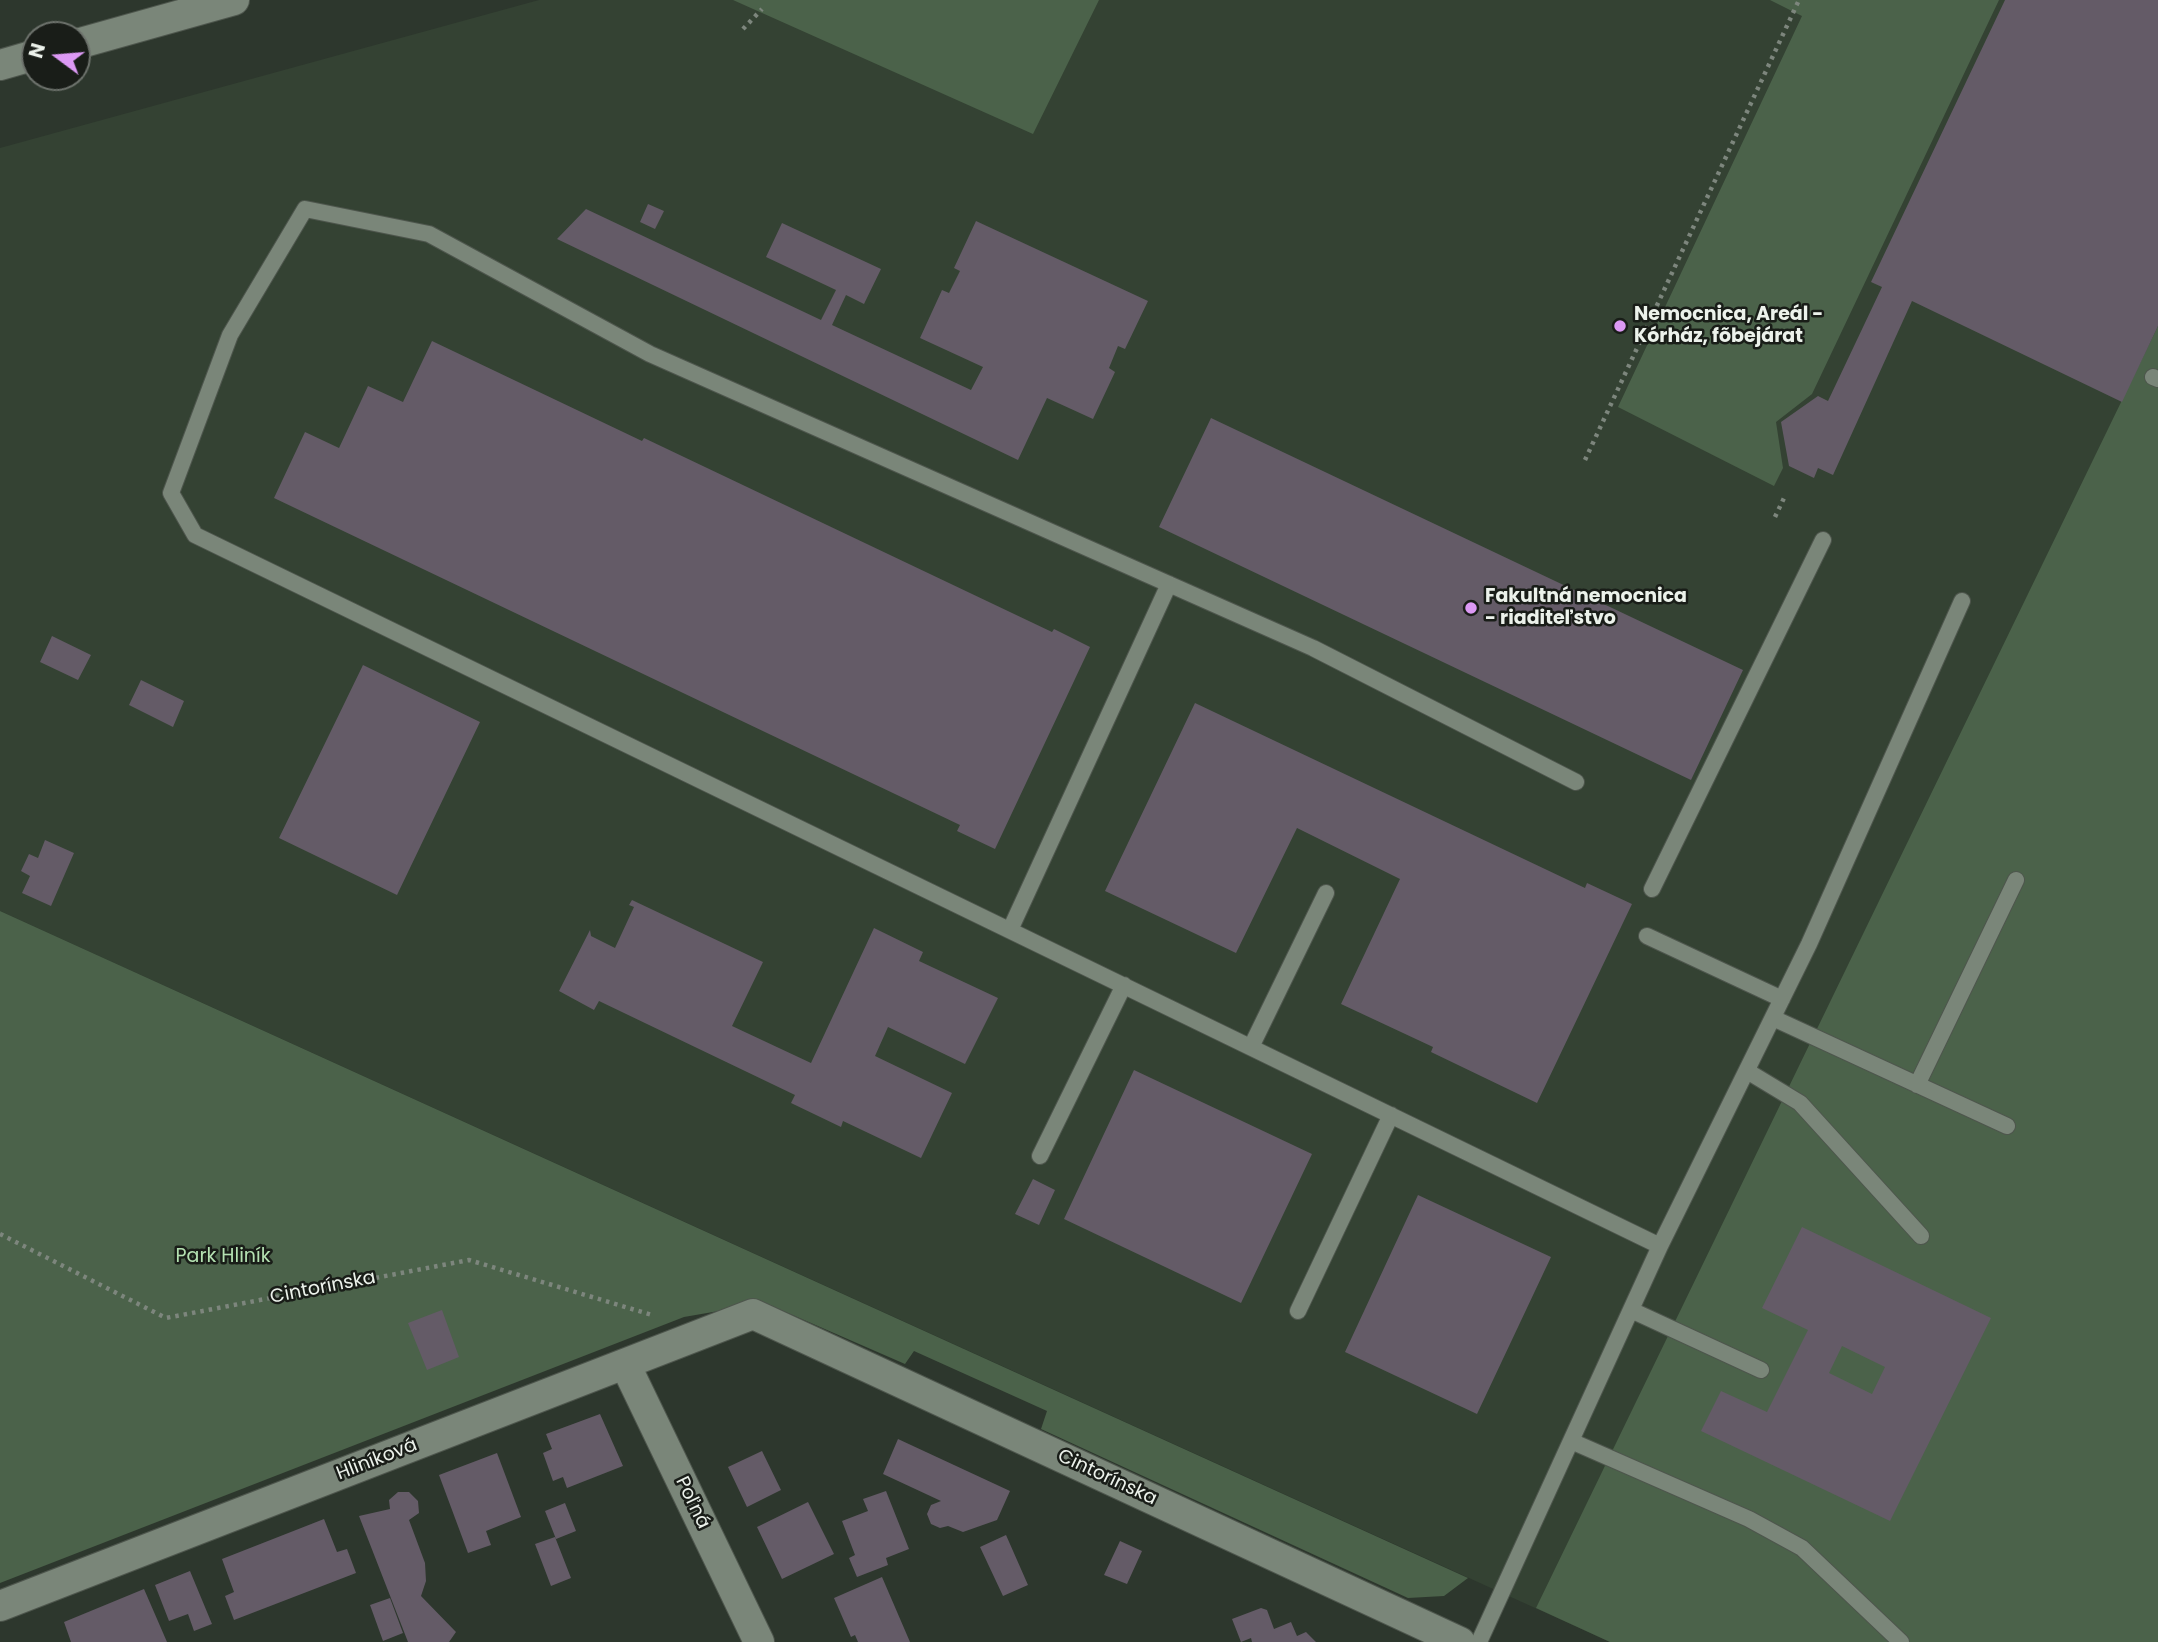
<!DOCTYPE html>
<html>
<head>
<meta charset="utf-8">
<style>
  body { margin:0 }
  #map { position:relative; width:2158px; height:1642px; overflow:hidden; background:#2d372d; font-family:Poppins,sans-serif }
  canvas { display:block }
  .north { position:absolute; left:21px; top:21px; width:70px; height:70px; box-sizing:border-box; background:#191d18; border:2px solid #6d726c; border-radius:50%; rotate:286deg; font-size:19px; font-weight:700; line-height:28px; text-align:center; color:#ecf2eb }
  .north::after { content:''; display:block; margin:auto; width:24px; height:32px; background:#dc99f4; clip-path:polygon(50% 0,100% 100%,50% 72%,0 100%) }
</style>
</head>
<body>
<div id="map">
<canvas width="2158" height="1642"></canvas>
<div class="north">N</div>
</div>
<script>
const context = document.querySelector('canvas').getContext('2d');
context.lineJoin = 'round';
function paint(path, color) {
  context.fillStyle = color;
  context.fill(path, 'evenodd');
}
function trace(path, color, width, dash) {
  context.strokeStyle = color;
  context.lineWidth = width;
  context.lineCap = dash ? 'butt' : 'round';
  context.setLineDash(dash || []);
  context.stroke(path);
}
function drawText(font, color, halo, rows, align = 'center') {
  context.font = font + ' Poppins,sans-serif';
  context.lineWidth = 5;
  context.setLineDash([]);
  context.textBaseline = 'middle';
  context.strokeStyle = halo;
  context.fillStyle = color;
  for (const [text, x, y, turn = 0] of rows) {
    context.save();
    context.translate(x, y);
    context.rotate((+turn || 0) * Math.PI / 180);
    context.textAlign = isNaN(turn) ? turn : align;
    if (halo) context.strokeText(text, 0, 0);
    context.fillText(text, 0, 0);
    context.restore();
  }
}
paint(new Path2D(`
  M539,0H2158V1642H1610L0,911V148Z`), '#344233');
paint(new Path2D(`
  M733,0H1099L1033,134Z
  M1770,0H1999L1812,394L1776,422L1783,468L1774,486L1618,407L1802,16Z
  M2158,326V1642H1610L1536,1608Z
  M0,911L1468,1578L1444,1596L1408,1598L1041,1429L1047,1411L914,1351L905,1364L765,1303L684,1317L0,1583Z`), '#4b624a');
paint(new Path2D(`
  M2005,0H2158V326L2122,402L1912,301L1833,475L1818,468L1814,478L1789,466L1781,422L1818,396L1828,401L1882,287L1871,282Z
  M648,204L664,211L655,229L640,222Z
  M586,209L821,320L836,290L766,257L782,223L881,269L864,304L846,295L832,325L971,390L983,367L920,338L942,290L949,293L960,271L954,268L976,221L1148,301L1125,349L1118,346L1109,368L1115,372L1093,419L1047,398L1018,460L557,239Z
  M432,341L642,441L644,438L1052,632L1054,629L1090,647L995,849L957,831L960,825L274,498L305,432L339,448L368,386L403,402Z
  M1211,418L1743,670L1691,780L1159,527Z
  M52,636L91,655L78,680L40,662Z
  M363,665L480,722L397,895L279,838Z
  M141,680L184,701L173,727L129,705Z
  M1195,703L1585,888L1587,883L1632,904L1537,1103L1431,1052L1433,1047L1341,1004L1400,879L1297,828L1236,953L1105,891Z
  M45,840L74,853L51,906L22,893L30,876L21,871L29,854L38,858Z
  M632,900L763,962L732,1026L811,1063L874,928L923,952L919,961L998,998L965,1064L888,1027L875,1056L952,1093L921,1158L843,1121L841,1127L791,1103L795,1095L599,1001L594,1010L559,991L590,930L591,936L615,948L634,907L629,905Z
  M1134,1070L1312,1154L1241,1303L1064,1219Z
  M1033,1179L1055,1190L1039,1225L1015,1214Z
  M1418,1195L1551,1257L1477,1414L1345,1352Z
  M1802,1227L1991,1318L1890,1521L1701,1431L1721,1391L1767,1412L1808,1330L1762,1308ZM1842,1346L1885,1367L1872,1394L1829,1373Z
  M442,1310L459,1357L427,1370L408,1323Z
  M600,1414L623,1466L567,1488L563,1477L553,1481L543,1453L552,1449L546,1434Z
  M898,1439L1010,1491L997,1520L963,1532L948,1526L940,1528L931,1524L927,1514L931,1505L941,1501L883,1474Z
  M762,1451L781,1490L747,1507L728,1467Z
  M497,1453L521,1517L486,1531L491,1545L468,1553L439,1475Z
  M886,1491L909,1549L886,1558L888,1565L857,1577L849,1558L855,1555L842,1521L868,1511L863,1499Z
  M398,1492H409L418,1501L419,1513L409,1520L425,1563L426,1581L421,1596L456,1632L449,1642H408L359,1516L390,1509L389,1500Z
  M808,1502L834,1554L782,1579L757,1527Z
  M565,1503L576,1531L556,1539L545,1511Z
  M324,1519L337,1552L347,1549L356,1573L234,1620L225,1596L234,1592L222,1559Z
  M1006,1535L1028,1585L1003,1596L980,1547Z
  M555,1537L571,1578L551,1586L535,1544Z
  M1120,1541L1142,1551L1127,1584L1104,1575Z
  M190,1571L212,1624L194,1631L188,1614L169,1621L155,1585Z
  M882,1577L910,1642H858L855,1635L851,1637L834,1598Z
  M144,1589L167,1642H71L64,1622Z
  M390,1598L403,1633L383,1641L370,1605Z
  M1261,1608L1267,1610L1274,1629L1291,1622L1297,1636L1306,1632L1316,1642H1252L1251,1638L1241,1642L1232,1619Z`), '#645b67');
const lane = new Path2D(`
  M2153,377L2158,379
  M1576,782L1313,648L650,354L429,234L305,209L230,335L171,493L195,535L1660,1246
  M1652,889L1823,540
  M1010,930L1169,584
  M1647,936L1782,999
  M1773,1018L2007,1126
  M1251,1047L1326,893
  M1747,1071L1800,1103L1921,1236
  M1917,1085L2016,880
  M1040,1156L1124,985
  M1631,1310L1761,1370
  M1298,1311L1391,1115
  M1571,1441L1749,1519L1802,1548L1901,1642
  M1479,1642L1660,1246L1809,944L1962,601`);
const street = new Path2D(`
  M77,44L234,0
  M0,65L35,55
  M625,1364L759,1642
  M0,1606L753,1314L1460,1642`);
trace(lane, '#4e564d', 18);
trace(street, '#4e564d', 32);
trace(new Path2D(`
  M743,29L762,9
  M1585,460L1799,0
  M1775,517L1784,498
  M0,1234L166,1318L469,1260L652,1315`), '#7d867d', 4.5, [3.5, 5]);
trace(lane, '#7a8679', 16);
trace(street, '#7a8679', 30);
for (const [x, y, r, color] of [
  [1620,326,7,"#dc99f4"],
  [1471,608,7,"#dc99f4"]
]) {
  const dot = new Path2D();
  dot.arc(x, y, r, 0, 2 * Math.PI);
  context.fillStyle = color;
  context.fill(dot);
  trace(dot, '#191d18', 2.5);
}
drawText('bold 19px', '#ecf2eb', '#191d18', [
  ["Nemocnica, Areál -",1634,315],
  ["Kórház, fõbejárat",1634,337],
  ["Fakultná nemocnica",1485,597],
  ["- riaditeľstvo",1485,619]
], 'left');
drawText('19px', '#b4e1b1', '#191d18', [
  ["Park Hliník",223,1257]
]);
drawText('19px', '#ecf2eb', '#191d18', [
  ["Cintorínska",323,1288,-11],
  ["Hliníková",377,1460,-21],
  ["Cintorínska",1107,1478,25],
  ["Poľná",692,1503,64]
]);
</script>
</body>
</html>
